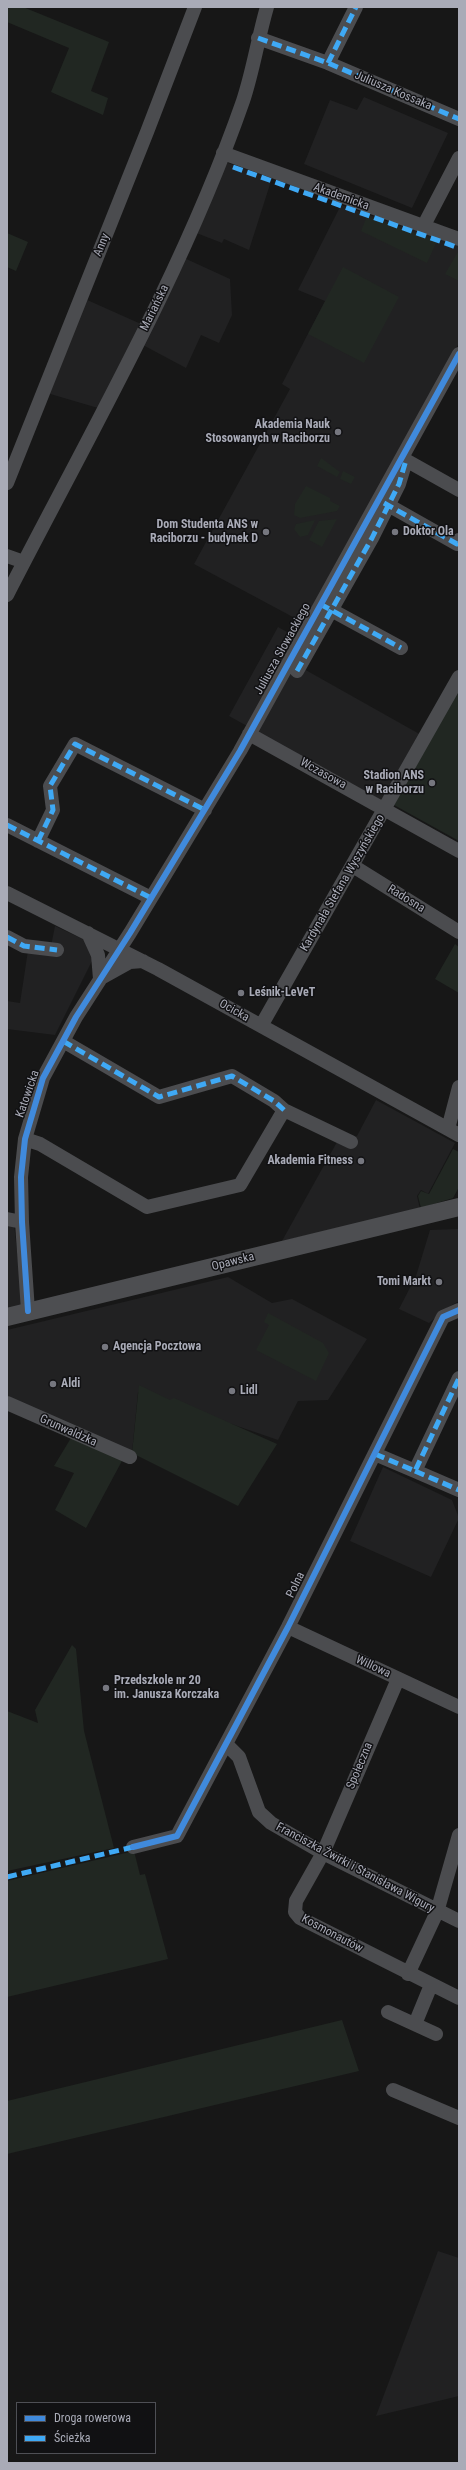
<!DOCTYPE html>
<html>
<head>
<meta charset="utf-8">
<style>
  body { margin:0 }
  #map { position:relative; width:466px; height:2470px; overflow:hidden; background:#171717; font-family:"Roboto Condensed",sans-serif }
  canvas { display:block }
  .frame { position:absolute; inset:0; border:8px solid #a9abb7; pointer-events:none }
  .legend { position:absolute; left:16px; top:2402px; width:140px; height:52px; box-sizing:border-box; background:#111113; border:1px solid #4e4f55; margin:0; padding:5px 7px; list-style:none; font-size:12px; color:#a9abb7 }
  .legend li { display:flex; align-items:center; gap:8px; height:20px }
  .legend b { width:20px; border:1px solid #4e4f55 }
</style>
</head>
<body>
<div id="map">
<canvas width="466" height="2470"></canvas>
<div class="frame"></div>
<ul class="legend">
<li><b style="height:5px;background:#408adc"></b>Droga rowerowa</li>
<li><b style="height:5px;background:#3fa9f5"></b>Ścieżka</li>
</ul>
</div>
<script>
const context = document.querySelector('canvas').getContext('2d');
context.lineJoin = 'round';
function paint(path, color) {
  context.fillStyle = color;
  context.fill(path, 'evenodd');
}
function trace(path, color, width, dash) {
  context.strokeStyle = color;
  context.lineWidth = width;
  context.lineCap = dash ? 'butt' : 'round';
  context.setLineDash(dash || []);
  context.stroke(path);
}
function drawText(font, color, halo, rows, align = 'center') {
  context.font = font + ' "Roboto Condensed",sans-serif';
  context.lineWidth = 3;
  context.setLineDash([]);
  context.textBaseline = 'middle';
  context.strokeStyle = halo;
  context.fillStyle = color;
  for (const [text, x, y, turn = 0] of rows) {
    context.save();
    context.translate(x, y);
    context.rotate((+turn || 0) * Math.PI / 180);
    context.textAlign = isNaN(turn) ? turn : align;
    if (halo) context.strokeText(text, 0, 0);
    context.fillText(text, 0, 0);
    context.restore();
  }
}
paint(new Path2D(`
  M364,97L448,133L412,208L304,164L330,100L357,110Z
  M225,162L272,178L249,250L224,239L222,243L194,232Z
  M341,205L459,246V343L304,623L194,564L290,389L282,384L325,301L298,290Z
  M182,257L230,279L232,315L219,343L201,335L186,368L141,344Z
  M85,299L141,324L98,408L47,393Z
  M278,627L296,637L247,726L229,716Z
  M295,664L423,736L386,803L257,732Z
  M55,926L87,941L93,959L55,1035L7,1029V1001L20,1003L29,944L51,946Z
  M376,1100L455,1143L428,1194L421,1190L417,1196L420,1209L282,1241L337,1142L357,1136Z
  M7,1223L14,1224L23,1306L7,1309Z
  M459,1229V1301L447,1308L429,1323L399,1309L416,1276L430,1230Z
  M228,1277L272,1303L292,1299L367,1339L328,1400L298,1401L278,1440L138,1392L132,1453L7,1400V1330Z
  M383,1467L452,1500L459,1518L431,1577L350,1541Z
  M438,2251L459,2258V2396L376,2416Z`), '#212122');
paint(new Path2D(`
  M7,7H23L109,42L91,91L108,98L103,115L51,92L69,48L7,22Z
  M367,216L437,241L427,263L361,231Z
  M7,233L28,242L16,271L7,267Z
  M459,250V281L445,274Z
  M343,267L399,297L364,363L308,334Z
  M321,458L340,472L337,477L317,466Z
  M343,471L355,477L351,484L340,479Z
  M306,486L330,498V501L340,506L337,511L300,518L294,515L295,504Z
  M337,519L322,547L309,540L319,521Z
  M315,520L308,535L300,537L294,529L296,524Z
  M459,689V841L394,805Z
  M455,944L459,947V993L435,979Z
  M453,1149L459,1152V1187L453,1198L421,1208L418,1196L421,1191L429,1194Z
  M268,1313L323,1343L329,1353L316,1381L256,1350L269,1325L264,1322Z
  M139,1385L170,1400L174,1398L277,1444L238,1506L132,1453Z
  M71,1438L123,1459L86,1528L55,1510L74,1473L54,1466Z
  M72,1645L76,1649L84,1731L114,1848L7,1871V1711L38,1723L35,1710Z
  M134,1851L140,1875L145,1874L168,1959L7,1997V1881Z
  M342,2020L359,2071L7,2154V2101Z`), '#212722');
trace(new Path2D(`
  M258,38L328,63L459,119
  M328,63L356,7
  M223,153L459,239
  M423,227L459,158
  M402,458L459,490
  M7,483L147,132L195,7
  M381,501L457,544L459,540
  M7,556L24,562
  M7,595C90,433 183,273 243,101C253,71 258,38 267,7
  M324,606L401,648
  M297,671L372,538L399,484L405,464
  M249,734L459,851
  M7,825L151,898
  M38,841L53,810L50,786L75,744L205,810
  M353,866L459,932
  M7,893L158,969L459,1135
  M88,933L98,955L100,979
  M7,937L24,946L57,950
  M103,977L130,962L143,961
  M261,1026L459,677
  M63,1041L159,1097L232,1076L274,1101L284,1110L351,1142
  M448,1129L459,1087
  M25,1139L40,1144L147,1207L240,1185L284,1110
  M7,1219L22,1222
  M28,1311L22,1222L21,1177L25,1139L43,1078L76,1017L130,933L240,751L459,354
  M7,1403L130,1457
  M375,1454L415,1471L459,1378
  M415,1471L459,1490
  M288,1627L459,1707
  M398,1679L323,1853L296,1901L295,1912L300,1918L459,1998
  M226,1744L239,1757L259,1812L271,1823L323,1853L459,1921
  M133,1847L177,1836L288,1627L443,1317L459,1310
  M408,1974L437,1912L459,1835
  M388,2012L436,2034
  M415,2024L431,1985
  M393,2090L459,2118`), '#4b4c4f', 14);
trace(new Path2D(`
  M7,1317L459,1207`), '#4d4e51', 18);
trace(new Path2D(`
  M258,38L328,63L459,119
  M328,63L356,7
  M233,167L459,248
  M384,503L457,544L459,540
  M320,604L401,648
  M297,671L372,538L399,484L406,460
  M7,825L151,898
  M38,841L53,810L50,786L75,744L205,810
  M7,937L24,946L57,950
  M63,1041L159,1097L232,1076L274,1101L284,1110
  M375,1454L415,1471L459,1378
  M415,1471L459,1490
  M7,1877L133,1847`), '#3fa9f5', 5, [10, 5]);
trace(new Path2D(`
  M28,1311L22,1222L21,1177L25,1139L43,1078L76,1017L130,933L240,751L459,354
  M133,1847L177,1836L288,1627L443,1317L459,1310`), '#408adc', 6);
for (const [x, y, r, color] of [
  [338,432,4,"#76777f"],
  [266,532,4,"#76777f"],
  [395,532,4,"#76777f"],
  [432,783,4,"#76777f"],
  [241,993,4,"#76777f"],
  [361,1161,4,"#76777f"],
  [439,1282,4,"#76777f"],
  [105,1347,4,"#76777f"],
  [53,1384,4,"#76777f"],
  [232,1391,4,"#76777f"],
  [106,1688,4,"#76777f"]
]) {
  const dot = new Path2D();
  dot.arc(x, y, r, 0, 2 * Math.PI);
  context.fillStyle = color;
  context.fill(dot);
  trace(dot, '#111113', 1.5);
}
drawText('12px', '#a9abb7', '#111113', [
  ["Juliusza Kossaka",393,91,23],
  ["Akademicka",341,197,20],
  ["Anny",102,245,-68],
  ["Mariańska",155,308,-64],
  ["Juliusza Słowackiego",283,649,-61],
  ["Wczasowa",323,774,29],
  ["Kardynała Stefana Wyszyńskiego",343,883,-60],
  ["Radosna",406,899,32],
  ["Ocicka",234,1011,29],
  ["Katowicka",28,1094,-71],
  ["Opawska",233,1262,-14],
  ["Grunwaldzka",68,1431,24],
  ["Polna",296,1585,-64],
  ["Willowa",373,1667,25],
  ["Społeczna",360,1766,-67],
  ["Franciszka Żwirki i Stanisława Wigury",355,1868,28],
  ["Kosmonautów",332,1934,28]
]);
drawText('bold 12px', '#a9abb7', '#111113', [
  ["Akademia Nauk",330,425,"right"],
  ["Stosowanych w Raciborzu",330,439,"right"],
  ["Dom Studenta ANS w",258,525,"right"],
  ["Raciborzu - budynek D",258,539,"right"],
  ["Doktor Ola",403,532],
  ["Stadion ANS",424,776,"right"],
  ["w Raciborzu",424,790,"right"],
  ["Leśnik-LeVeT",249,993],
  ["Akademia Fitness",353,1161,"right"],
  ["Tomi Markt",431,1282,"right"],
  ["Agencja Pocztowa",113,1347],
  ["Aldi",61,1384],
  ["Lidl",240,1391],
  ["Przedszkole nr 20",114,1681],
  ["im. Janusza Korczaka",114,1695]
], 'left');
</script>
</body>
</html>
